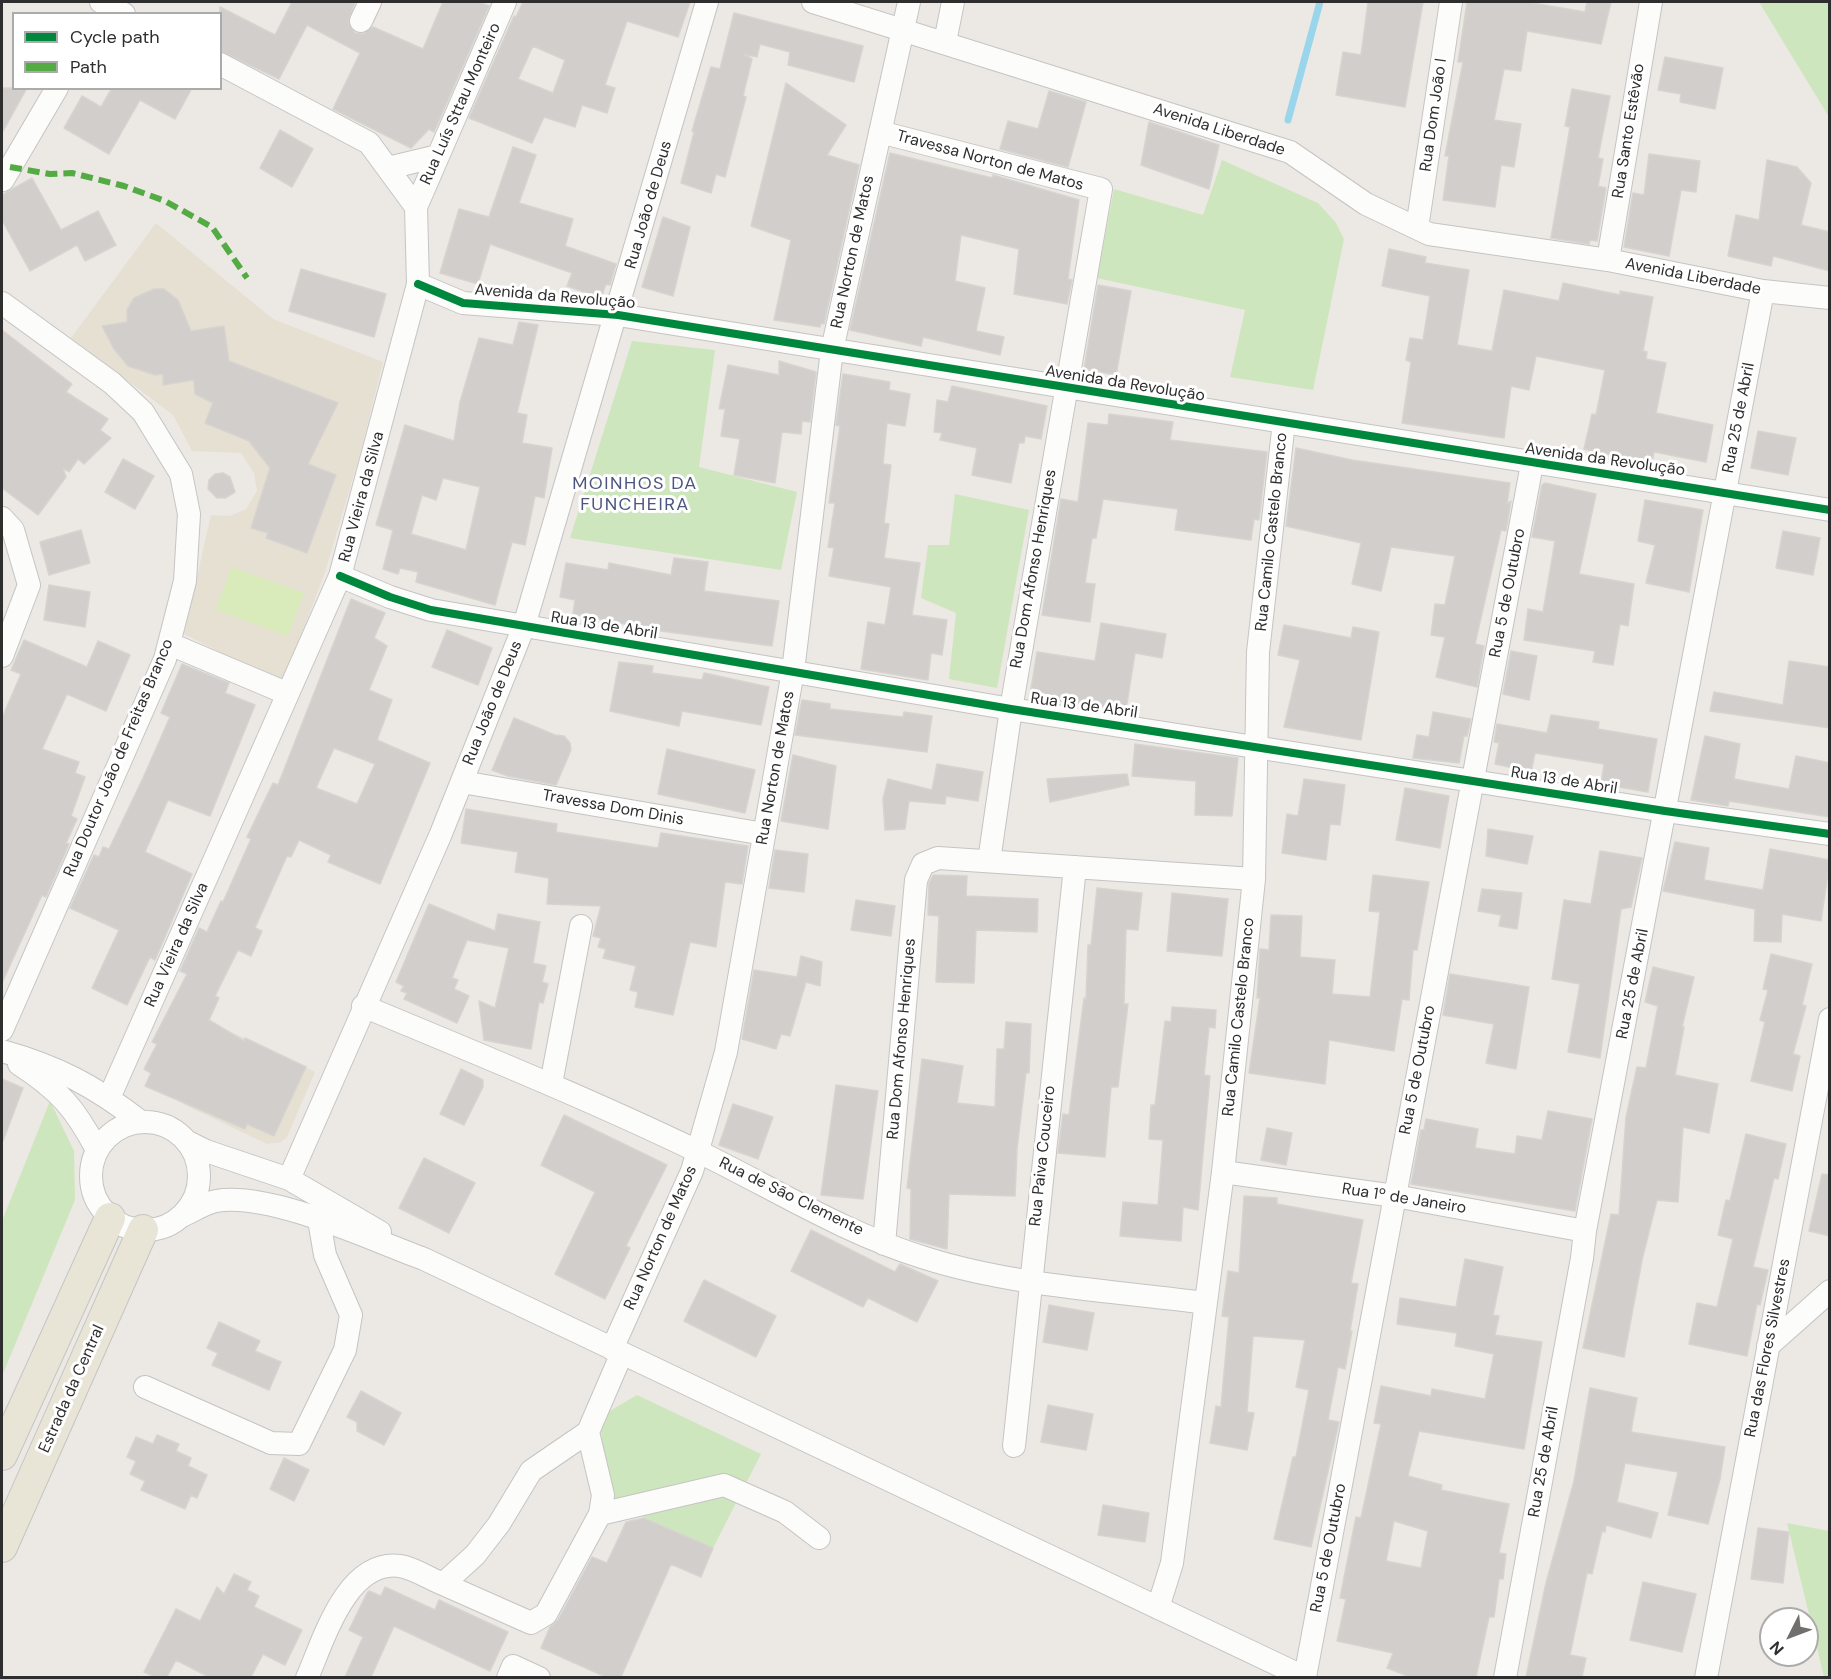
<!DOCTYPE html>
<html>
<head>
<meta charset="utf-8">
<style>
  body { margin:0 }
  #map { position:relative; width:1831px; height:1679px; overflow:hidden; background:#ece8e4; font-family:"DM Sans",sans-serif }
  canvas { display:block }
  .frame { position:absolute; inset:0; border:3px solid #2e2e2e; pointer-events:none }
  .legend { position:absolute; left:12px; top:12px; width:210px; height:78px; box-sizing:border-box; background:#fff; border:2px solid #ababab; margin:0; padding:8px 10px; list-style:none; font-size:18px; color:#2e2e2e }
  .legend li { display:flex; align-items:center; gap:12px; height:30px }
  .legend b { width:30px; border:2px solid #ababab }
  .north { position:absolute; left:1759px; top:1607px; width:60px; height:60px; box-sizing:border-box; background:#fff; border:2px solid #ababab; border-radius:50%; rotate:228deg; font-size:16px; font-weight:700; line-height:24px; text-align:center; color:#2e2e2e }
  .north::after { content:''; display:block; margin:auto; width:21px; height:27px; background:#706f6e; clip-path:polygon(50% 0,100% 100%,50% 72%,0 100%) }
</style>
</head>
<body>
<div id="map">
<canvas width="1831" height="1679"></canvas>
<div class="frame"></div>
<ul class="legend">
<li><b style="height:8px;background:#00873e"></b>Cycle path</li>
<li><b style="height:8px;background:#54ab44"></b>Path</li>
</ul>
<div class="north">N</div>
</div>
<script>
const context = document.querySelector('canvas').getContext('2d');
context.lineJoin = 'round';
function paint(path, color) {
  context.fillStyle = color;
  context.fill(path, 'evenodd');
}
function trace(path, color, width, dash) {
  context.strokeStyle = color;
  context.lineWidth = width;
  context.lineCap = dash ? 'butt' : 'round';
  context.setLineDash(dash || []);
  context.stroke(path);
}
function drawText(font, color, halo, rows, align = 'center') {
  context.font = font + ' "DM Sans",sans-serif';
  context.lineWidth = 6;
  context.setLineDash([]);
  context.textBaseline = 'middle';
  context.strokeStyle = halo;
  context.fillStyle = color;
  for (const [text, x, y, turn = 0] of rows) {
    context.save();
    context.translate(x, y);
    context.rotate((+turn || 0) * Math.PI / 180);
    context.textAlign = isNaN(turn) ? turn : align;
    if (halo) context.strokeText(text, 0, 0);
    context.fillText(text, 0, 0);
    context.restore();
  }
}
paint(new Path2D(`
  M156,223L273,319L383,362L360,454L325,572L283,684L184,634L211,515L230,516L246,509L257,491L254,473L241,453L192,451L173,415L71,338Z
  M219,1026L315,1072L287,1137L281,1142L267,1144L183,1104Z`), '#e6e0d3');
paint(new Path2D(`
  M1759,2H1829V117Z
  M1222,160L1318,203L1336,223L1344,239L1313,390L1230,377L1245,310L1097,278L1114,189L1203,215Z
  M632,341L715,350L699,467L797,492L781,570L570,538Z
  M955,494L1029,510L997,688L949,679L956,613L921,598L928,545H949Z
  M50,1101L74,1151L75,1200L2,1376V1221Z
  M637,1395L761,1454L713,1548L610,1502L601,1431L608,1412Z
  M1787,1523L1829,1531V1677H1824Z`), '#cee6be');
paint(new Path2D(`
  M231,567L304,593L288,636L216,610Z`), '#d9eabb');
trace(new Path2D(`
  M1288,120L1320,2`), '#99d6ec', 7);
const building = new Path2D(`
  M292,2H355L348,22L355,33L363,34L373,27L423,49L443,2H478L489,6L434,132L429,129L411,148L333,109L360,53L307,25L279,79L220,51V7L275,35Z
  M523,2H690L678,37L627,21L605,85L615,88L607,113L582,105L575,127L544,117L532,143L469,118L514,16L516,17ZM533,46L565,60L553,93L518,79Z
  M1368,2H1423L1405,107L1336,95L1343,52L1361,55Z
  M1467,2H1527L1585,12L1587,2H1611L1601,44L1527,31L1521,71L1504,69L1494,120L1521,124L1514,167L1501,165L1495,207L1443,200L1449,156H1445L1463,62H1458Z
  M734,13L863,46L854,82L788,65L790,52L760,44L757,57L744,54L752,59L743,96L746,97L725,177L716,174L711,193L681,183L694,132L692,131L711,67L720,69Z
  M1665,57L1723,68L1715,109L1680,102L1681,94L1658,90Z
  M786,83L846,125L827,155L859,165L824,324L821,323L820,327L774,320L791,240L751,226Z
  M2,88H27L2,133Z
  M112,88H192L175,119L140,100L109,154L64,128L82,96L101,107Z
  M1572,89L1610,96L1598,158L1603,159L1598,186L1606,188L1597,241L1590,240L1589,244L1551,238L1570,127L1565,126Z
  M1049,91L1086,102L1068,167L1000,149L1008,121L1038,129Z
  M1149,122L1219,145L1209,189L1141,165Z
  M280,130L313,149L292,187L260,168Z
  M513,147L536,155L519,203L573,219L565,246L616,264L610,285L606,284L601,298L567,286L572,273L490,244L478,284L440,273L459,209L489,217Z
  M890,153L992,178L993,175L1079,200L1068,279L1072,280L1067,304L1014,294L1019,249L961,235L955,281L985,288L976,331L1004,337L1000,355L923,337L921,346L850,330Z
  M1649,154L1700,161L1696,192L1681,190L1669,256L1624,247L1633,193L1644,195Z
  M1767,160L1797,167L1811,183L1801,225L1830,232V271L1773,256L1771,266L1728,256L1736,215L1759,220Z
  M32,178L61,230L98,211L116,245L85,261L77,245L30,271L2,220V195Z
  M663,217L690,227L673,296L642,287Z
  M1389,249L1426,257L1425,263L1469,270L1457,345L1492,351L1504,290L1559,301L1563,283L1620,295V291L1653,297L1643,351L1647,352L1646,359L1666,363L1656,413L1713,425L1706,462L1654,452L1652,464L1584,449L1592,414L1596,415L1605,370L1536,356L1529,390L1511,386L1504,438L1402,423L1411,362L1406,360L1410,338L1423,340L1430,296L1382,286Z
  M301,269L386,294L374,337L289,311Z
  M1098,285L1131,291L1116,375L1084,369Z
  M154,289H164L178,300L191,331L224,326L229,361L338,403L308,464L336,475L307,553L266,538L268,533L251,528L270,468L249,441L205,423L213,403L195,394L194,380L163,385V374L155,375L128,366L114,349L102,326L127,322V310L134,298Z
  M519,322L538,325L517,413L527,415L522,443L552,448L544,498L535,496L525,545L512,542L495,605L416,582L418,572L400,568L398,574L383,569L393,530L376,525L405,425L454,441L460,402L479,338L513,345ZM443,478L480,487L466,550L411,534L422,495L436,500Z
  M2,330L72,384L66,392L108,419L100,430L111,438L84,464L78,459L69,472L63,468L66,477L38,515L2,488Z
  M779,361L816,372L810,422L802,421L801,434L782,432L775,483L734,475L740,439L721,436L725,409H719L728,365L779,375Z
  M843,374L890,382L889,390L910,394L905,426L887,423L883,464L891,465L884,523L889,524L884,558L920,563L912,615L947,620L942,655L931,653L928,680L861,669L868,622L885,625L891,587L829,576L834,548L828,547L835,503H829L840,426L836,425Z
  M952,386L1047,406L1041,439L1025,436L1024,443H1019L1011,483L972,475L977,448L940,440L942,433L934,432L937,400L948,402Z
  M1109,414L1173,422L1170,440L1267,452L1259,520L1254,519L1251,540L1175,530L1178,509L1103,499L1096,538H1092L1085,583L1095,584L1090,622L1042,615L1061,499L1078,502L1088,423L1108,425Z
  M1758,431L1796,438L1788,475L1751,468Z
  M1296,448L1352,460L1510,483L1507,504L1511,501L1506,531L1501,530L1475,644L1484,646L1477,687L1436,677L1445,637L1431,635L1435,604L1445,605L1455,556L1391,547L1381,591L1352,584L1361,543L1286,526Z
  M123,459L154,476L135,509L105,492Z
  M223,473L230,477L235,492L225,498H217L208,489L209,480L215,474Z
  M1545,483L1596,494L1579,574L1634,584L1628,626L1620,624L1613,665L1593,662L1595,651L1524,640L1528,609L1543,612L1555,541L1532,537L1542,485Z
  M1645,500L1703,510L1689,592L1646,583L1655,545L1638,541Z
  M81,530L90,563L49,575L40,542Z
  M1783,531L1820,538L1813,575L1776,568Z
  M674,558L708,562L704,591L779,601L772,646L661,631L573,614L575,600L560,597L566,563L608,570L609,563L671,575Z
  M49,585L90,592L85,627L44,620Z
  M351,599L385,613L374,638L387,646L369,690L392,700L377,740L430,763L380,884L328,862L331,855L299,840L291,857L287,856L255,928L262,931L251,956L238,950L215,996L219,998L209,1020L244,1041L245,1038L306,1067L274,1136L247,1124L245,1129L145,1086L151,1073L144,1069L157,1044L152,1042L187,974L180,971L199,928L207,932L221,901L223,902L251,839L247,837L273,783L278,785ZM334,748L375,764L357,804L316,788Z
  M1101,623L1166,634L1162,658L1135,653L1126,710L1033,698L1030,695L1037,652L1095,661Z
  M1284,625L1351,638L1353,627L1379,632L1361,740L1284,727L1300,660L1278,655Z
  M447,630L492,648L478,685L432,667Z
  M24,640L87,667L98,641L130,655L106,711L67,694L42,749L79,762L75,773L85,777L71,816L77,819L66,843L69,844L46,897L42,895L2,983V718L21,674L11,670Z
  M1511,651L1537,656L1529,700L1503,694Z
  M1789,661L1830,667V728L1710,711L1714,692L1783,705Z
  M619,662L653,666L652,673L702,680L704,673L769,687L761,725L682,711L679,726L610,711Z
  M182,664L229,683L225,693L255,705L210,816L168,800L145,852L192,874L155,960L150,957L127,1005L92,988L119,930L70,908L94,855L99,857L103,847L109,849L143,778L170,717L161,713Z
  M802,700L830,704V709L903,717L904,712L932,716L927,752L795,735Z
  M1433,712L1471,719L1467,736H1464L1459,763L1413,758L1417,735L1429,737Z
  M1551,715L1599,722L1598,729L1657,739L1648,792L1601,784L1604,764L1535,753L1531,772L1495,764L1499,743L1494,742L1497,724L1547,733Z
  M514,718L555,735L564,736L570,743L571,750L556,785L508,776L492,770Z
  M1705,736L1740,744L1734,779L1789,789L1796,756L1830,763V817L1729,801L1728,806L1691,800Z
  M1135,744L1238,758L1232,816L1195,815L1196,781L1132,776Z
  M667,749L755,770L745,813L658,794Z
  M793,755L836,766L828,829L781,821Z
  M937,764L983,772L978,801L946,796L945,804L909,801L905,829L885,830L883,799L888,779L932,790Z
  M1127,774L1129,785L1050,802L1047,779Z
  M1304,779L1345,785L1340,825L1330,824L1326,860L1282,853L1287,814L1298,816Z
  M1405,788L1449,796L1440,848L1396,840Z
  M466,809L557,824L556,832L658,848L661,833L748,846L742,884L725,882L716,947L690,942L673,1015L635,1007L638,992L630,990L636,966L603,958L606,949L598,947L601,938L593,936L601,906L547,904L549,878L515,872L518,852L461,843Z
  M1488,829L1533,836L1527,864L1486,856Z
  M1675,842L1709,848L1704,880L1763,890L1770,849L1830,860L1821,921L1782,914L1781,942L1754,941L1755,909L1663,891Z
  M775,850L808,854L804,892L769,888Z
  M1600,851L1642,858L1631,907L1621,909L1600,1058L1568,1052L1580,984L1552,979L1564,900L1591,904Z
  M933,875L967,876L966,896L1038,899L1037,932L976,930L974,983L936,982L939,916L928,915L929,883Z
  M1373,875L1429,882L1417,950H1413L1409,1000L1402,999L1394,1051L1329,1040L1325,1084L1249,1073L1260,998H1257L1260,949L1269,950L1271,915L1302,916L1300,957L1335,960L1332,994L1370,997L1380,912L1369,911Z
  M1097,888L1142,893L1138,930L1126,929L1124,1004H1128L1118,1087H1111L1105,1157L1058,1153L1063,1114L1069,1115L1084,998L1086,999L1088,945H1091Z
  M1482,889L1522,893L1517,929L1499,926L1501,915L1478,911Z
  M1172,893L1228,899L1222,956L1167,951Z
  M856,900L895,906L891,936L851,930Z
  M429,904L495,931L498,914L540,922L533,963L546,966L542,982L548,984L543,1003L539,1002L531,1049L484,1040L479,1001L495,1008L509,948L467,940L452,978L458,980L454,989L469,996L457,1023L404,999L407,993L401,991L404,986L396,982Z
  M1771,954L1812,964L1802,1005L1806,1006L1793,1054L1800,1056L1792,1091L1751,1081L1765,1022L1760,1020L1768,990L1763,989Z
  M801,956L822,962L820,986L806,982L790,1036L781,1034L776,1049L742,1039L754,970L797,977Z
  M1653,967L1694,977L1682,1027H1684L1675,1075L1718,1084L1709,1133L1683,1127L1678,1202L1657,1200L1642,1260L1624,1357L1583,1348L1611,1214L1619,1215L1626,1117L1637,1067L1646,1068L1658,1006L1645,1002Z
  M1450,974L1529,987L1516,1069L1486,1063L1494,1024L1443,1015Z
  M1172,1007L1216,1010L1215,1028L1209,1027L1204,1075L1210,1076L1198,1210L1183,1207L1181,1241L1120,1236L1123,1202L1158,1205L1163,1140L1149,1139L1151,1105H1155L1165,1021L1171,1022Z
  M1006,1022L1031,1024L1029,1073H1026L1017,1149L1015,1196L949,1194L947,1249L910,1239L911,1189L907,1188L922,1059L963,1066L957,1103L995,1107L997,1049H1004Z
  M461,1069L483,1080V1087L464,1125L440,1114Z
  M2,1079L23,1088L3,1141H2Z
  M836,1085L878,1091L863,1199L821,1195Z
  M733,1104L773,1117L758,1159L719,1145Z
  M1548,1111L1592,1119L1575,1211L1411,1184L1421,1130H1424L1426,1119L1478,1129L1475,1148L1515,1154L1517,1136L1542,1140Z
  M564,1115L667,1165L626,1246L630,1248L605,1299L555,1274L595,1192L541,1165Z
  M1267,1128L1292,1133L1286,1165L1261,1160Z
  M1746,1134L1786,1144L1778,1179L1774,1178L1753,1267L1768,1270L1760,1305L1757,1304L1747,1356L1689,1344L1697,1303L1717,1307L1733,1239L1718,1235L1726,1200L1730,1201Z
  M424,1158L475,1183L449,1233L399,1208Z
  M1822,1174L1830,1175V1236L1809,1231Z
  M1244,1196L1277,1198V1204L1363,1220L1351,1283L1358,1284L1350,1331H1352L1345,1369L1338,1367L1328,1420L1339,1422L1311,1547L1274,1539L1293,1457H1296L1309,1390L1296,1387L1305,1340L1253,1336L1247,1412L1254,1413L1247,1450L1210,1443L1216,1406L1221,1407L1229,1317L1222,1316L1228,1271L1239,1273Z
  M811,1230L895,1272L900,1264L938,1281L917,1322L868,1298L863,1307L791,1271Z
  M1465,1259L1503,1267L1493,1315L1499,1316L1495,1335L1542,1342L1524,1449L1419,1431L1408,1476L1442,1485L1441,1490L1509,1504L1499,1553L1506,1554L1503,1579H1499L1494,1617H1489L1476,1677H1410L1387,1668L1393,1653L1337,1641L1346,1599L1340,1598L1356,1517L1361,1518L1381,1424L1374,1423L1381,1386L1431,1396L1432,1389L1485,1399L1494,1354L1455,1346L1457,1333L1397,1324L1400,1298L1456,1307ZM1394,1521L1428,1531L1421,1568L1386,1561Z
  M704,1280L776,1316L756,1357L684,1321Z
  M1049,1305L1094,1313L1087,1350L1043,1342Z
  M219,1322L260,1341L255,1351L281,1362L269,1390L212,1365L218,1353L207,1348Z
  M1590,1388L1637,1398L1631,1432L1725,1447L1720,1479L1708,1524L1668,1515L1678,1472L1625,1463L1617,1502L1658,1513L1651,1538L1606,1525L1605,1532L1602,1531L1592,1574L1587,1573L1570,1655L1586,1658L1582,1677H1526L1546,1583L1574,1481Z
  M361,1391L401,1413L384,1445L357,1431V1422L347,1417Z
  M1048,1405L1093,1414L1086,1450L1041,1442Z
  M157,1435L179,1444L176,1451L191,1458L188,1466L207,1475L197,1498L191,1495L185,1509L141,1490L145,1481L130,1474L136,1461L127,1457L136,1437L153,1444Z
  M284,1458L309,1470L294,1501L270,1489Z
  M1103,1505L1149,1513L1145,1542L1098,1535Z
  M644,1518L713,1548L701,1577L671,1564L621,1677H606L541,1648L550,1627L558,1620L592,1557L607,1563L626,1522Z
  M1758,1528L1789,1532L1783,1583L1751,1579Z
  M234,1574L251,1582L247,1590L259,1596L254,1607L302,1630L285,1665L263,1654L251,1677H209L176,1660L167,1677H155L144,1672L176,1609L200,1621L217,1587L224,1594Z
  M1643,1582L1696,1594L1682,1652L1630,1640Z
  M385,1587L435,1610L439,1600L508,1632L490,1671L394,1626L371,1677H345L363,1637L349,1630L367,1593L369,1591L381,1596Z`);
paint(building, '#d1cecb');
trace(building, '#d7d4d0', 1.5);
const minor = new Path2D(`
  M101,2L124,14
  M813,2L1290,152L1366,204L1429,234L1608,260L1763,291L1830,298
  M361,21L370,2
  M945,42L953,2
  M880,132L1101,189L1011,709L989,861
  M388,168L438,156
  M3,180L57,88
  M416,207L505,2
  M1417,228L1451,2
  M1608,260L1651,2
  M418,284L463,303L618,315L1830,510
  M2,303L112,383L143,412L181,474L189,514L185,581L165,659L2,1030
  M2,518L13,530L29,585L2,656
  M340,576L390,597L431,610L1011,709L1665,811L1830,834
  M170,644L286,693
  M462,782L764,834
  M363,1006C476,1053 589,1099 699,1152C773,1188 846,1234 925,1258C1013,1286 1115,1291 1206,1303
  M2,1051C57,1066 96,1087 141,1122
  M19,1064C59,1090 75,1108 97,1150
  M551,1084L581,926
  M109,1098L340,576L418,284L416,207L369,143L220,64
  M91 1176a54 54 0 1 1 108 0a54 54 0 1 1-108 0Z
  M186,1141L206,1151L289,1179L380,1232
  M1223,1172L1395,1196L1585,1231
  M289,1179L440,836L524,626L707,2
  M182,1216C193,1211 205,1203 216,1201C269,1191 372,1240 424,1259L1306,1678
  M884,1244L916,880L923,864L938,858L1254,879
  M1768,1346L1830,1291
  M612,1349L692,1171L726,1052L793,671L832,350L909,2
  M145,1387L271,1443L299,1444L345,1350L351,1315L325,1255L319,1220
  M1014,1446L1075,867
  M600,1514L724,1485L785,1512L819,1538
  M443,1584L531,1623L546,1614L600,1514L603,1495L588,1432
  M1158,1608L1172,1563L1223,1172L1254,879L1258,652L1284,422
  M1305,1677L1532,464
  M307,1678C324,1639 347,1559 400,1566C414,1568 430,1579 443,1584L475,1555L499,1524L531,1471L588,1432L622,1353
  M508,1678L513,1666L539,1678
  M1505,1678L1582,1258L1585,1231L1763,291
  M1706,1678L1830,1019`);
const major = new Path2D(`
  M2,1455L110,1218
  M2,1547L143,1230`);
trace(minor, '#c5c4c5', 24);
trace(major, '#c6c5c4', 32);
trace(minor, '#fcfcfb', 22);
trace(major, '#e8e4d6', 30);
trace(new Path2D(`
  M10,167L50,174L72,173L124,186L165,201L212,227L247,278`), '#54ab44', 6, [12, 6]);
trace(new Path2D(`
  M418,284L463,303L618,315L1830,510
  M340,576L390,597L431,610L1011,709L1665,811L1830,834`), '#00873e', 8);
drawText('16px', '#2e2e2e', '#fff', [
  ["Rua Luís Sttau Monteiro",461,104,-66],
  ["Rua Dom João I",1434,115,-82],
  ["Avenida Liberdade",1219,130,18],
  ["Rua Santo Estêvão",1629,131,-81],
  ["Travessa Norton de Matos",990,161,15],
  ["Rua João de Deus",649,205,-74],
  ["Rua Norton de Matos",853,252,-78],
  ["Avenida Liberdade",1693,277,11],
  ["Avenida da Revolução",555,297,5],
  ["Avenida da Revolução",1125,384,9],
  ["Rua 25 de Abril",1739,418,-79],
  ["Avenida da Revolução",1605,460,8],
  ["Rua Vieira da Silva",362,497,-75],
  ["Rua Camilo Castelo Branco",1272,532,-84],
  ["Rua Dom Afonso Henriques",1034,569,-80],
  ["Rua 5 de Outubro",1508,593,-79],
  ["Rua 13 de Abril",604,626,9],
  ["Rua João de Deus",493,703,-68],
  ["Rua 13 de Abril",1084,706,8],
  ["Rua Doutor João de Freitas Branco",119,758,-67],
  ["Rua Norton de Matos",776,768,-80],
  ["Rua 13 de Abril",1564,781,9],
  ["Travessa Dom Dinis",613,808,10],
  ["Rua Vieira da Silva",177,945,-66],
  ["Rua 25 de Abril",1633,984,-79],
  ["Rua Camilo Castelo Branco",1239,1017,-84],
  ["Rua Dom Afonso Henriques",902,1039,-85],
  ["Rua 5 de Outubro",1418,1070,-79],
  ["Rua Paiva Couceiro",1043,1156,-84],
  ["Rua de São Clemente",791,1197,26],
  ["Rua 1º de Janeiro",1404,1199,9],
  ["Rua Norton de Matos",661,1238,-66],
  ["Rua das Flores Silvestres",1768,1348,-79],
  ["Estrada da Central",72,1389,-66],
  ["Rua 25 de Abril",1544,1462,-80],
  ["Rua 5 de Outubro",1329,1548,-79]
]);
context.letterSpacing = '1.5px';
drawText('18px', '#4d5680', '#fff', [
  ["MOINHOS DA",635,484],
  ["FUNCHEIRA",635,505]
]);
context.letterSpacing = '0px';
</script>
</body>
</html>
